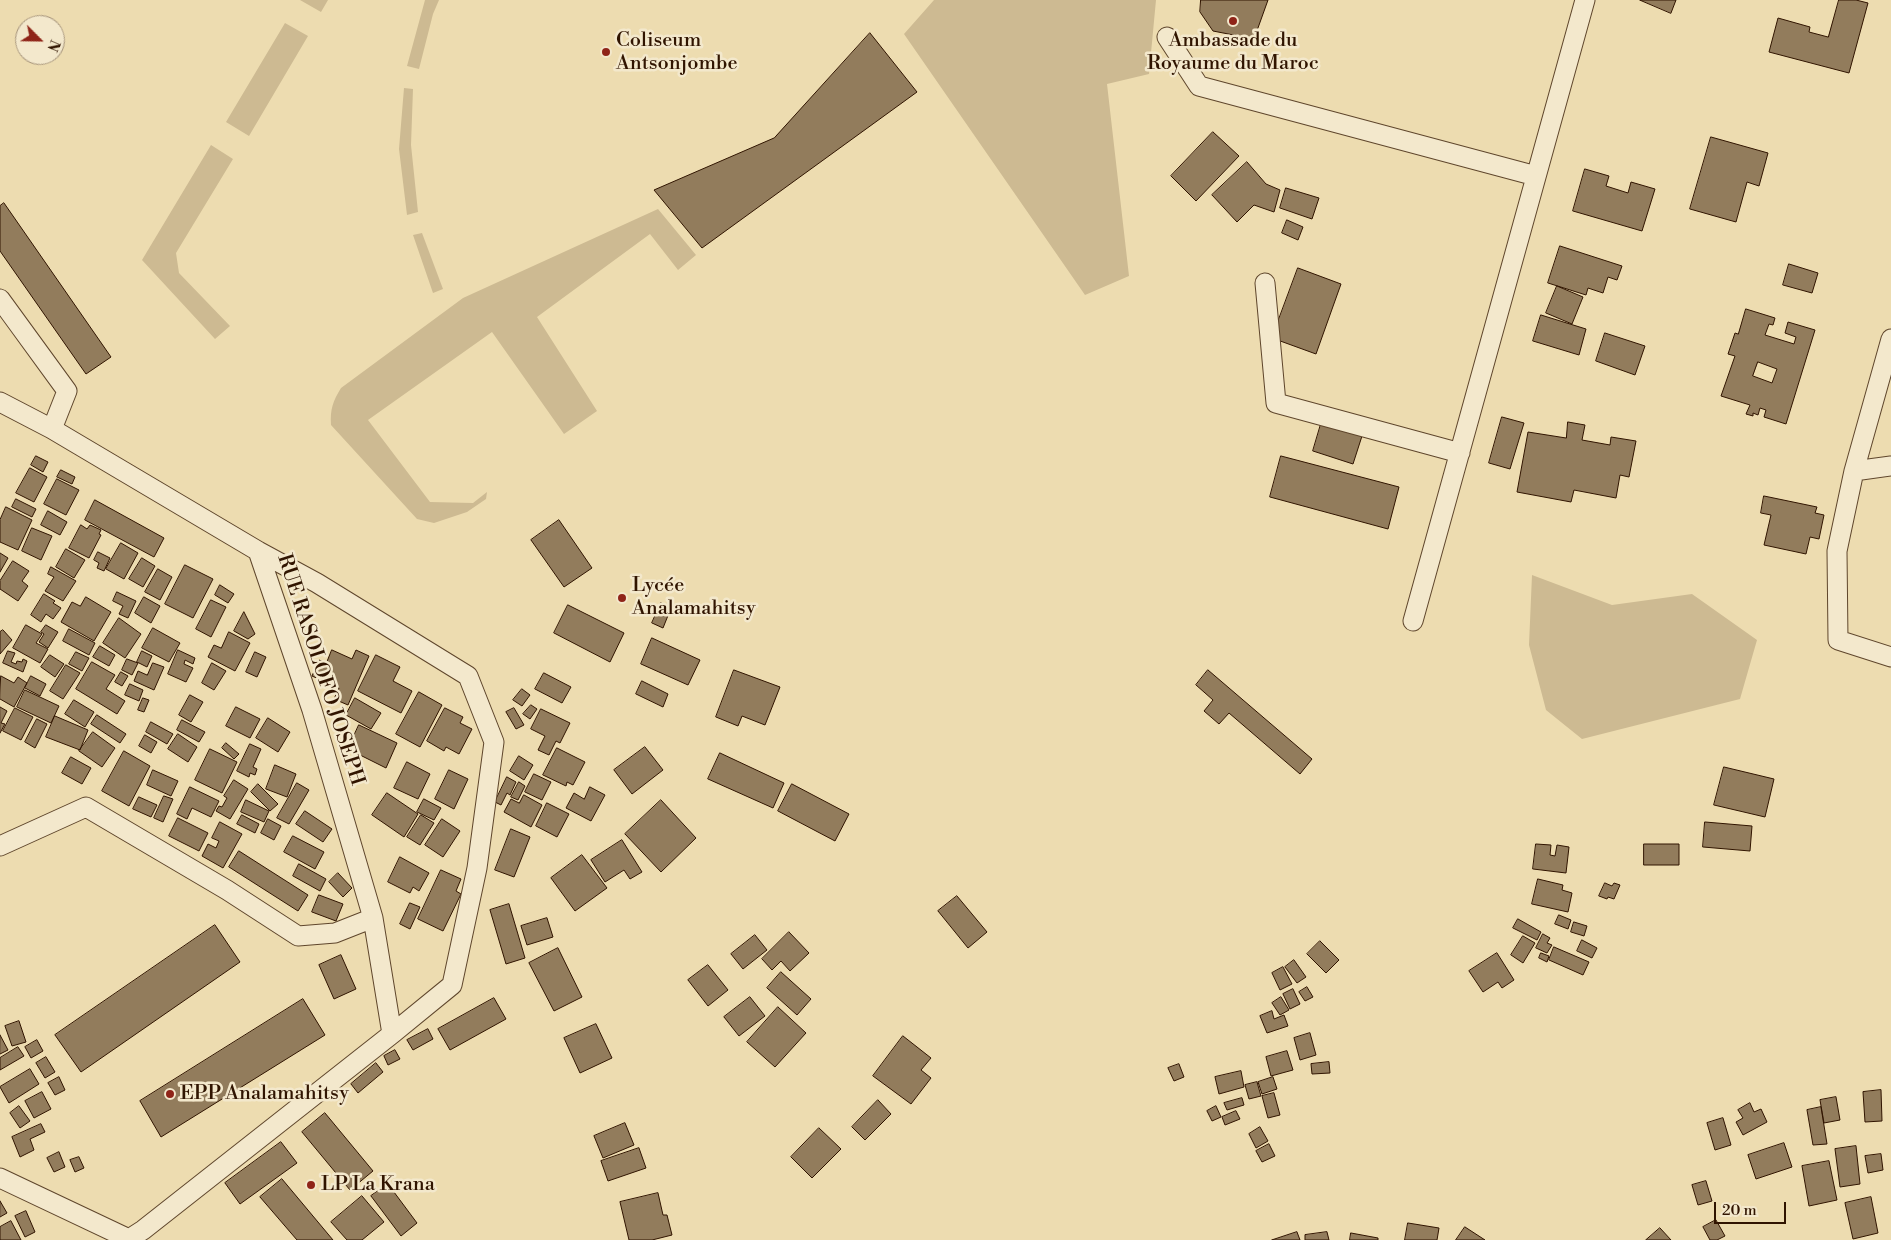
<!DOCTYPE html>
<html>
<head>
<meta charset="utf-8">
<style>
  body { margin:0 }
  #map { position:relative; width:1891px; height:1240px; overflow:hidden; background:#eddcb0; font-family:"Libre Bodoni",serif }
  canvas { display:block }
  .north { position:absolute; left:15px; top:15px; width:50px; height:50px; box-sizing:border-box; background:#f3e8cc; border:1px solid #a5937a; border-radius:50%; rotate:113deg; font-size:14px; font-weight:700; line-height:20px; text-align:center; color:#301400 }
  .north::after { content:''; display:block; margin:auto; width:18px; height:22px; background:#8f2418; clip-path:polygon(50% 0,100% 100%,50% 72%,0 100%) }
  .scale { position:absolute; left:1714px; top:1202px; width:72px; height:22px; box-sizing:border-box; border:2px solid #301400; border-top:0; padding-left:6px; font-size:15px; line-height:18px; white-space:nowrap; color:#301400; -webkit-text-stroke:4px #f3e8cc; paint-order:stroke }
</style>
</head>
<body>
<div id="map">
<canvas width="1891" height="1240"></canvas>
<div class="north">N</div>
<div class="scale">20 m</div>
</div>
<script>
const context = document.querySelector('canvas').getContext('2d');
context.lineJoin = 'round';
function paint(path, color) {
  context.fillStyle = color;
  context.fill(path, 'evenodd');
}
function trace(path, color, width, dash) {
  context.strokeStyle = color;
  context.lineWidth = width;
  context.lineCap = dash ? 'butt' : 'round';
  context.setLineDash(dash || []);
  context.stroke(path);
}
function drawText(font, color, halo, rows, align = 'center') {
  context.font = font + ' "Libre Bodoni",serif';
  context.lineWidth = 5;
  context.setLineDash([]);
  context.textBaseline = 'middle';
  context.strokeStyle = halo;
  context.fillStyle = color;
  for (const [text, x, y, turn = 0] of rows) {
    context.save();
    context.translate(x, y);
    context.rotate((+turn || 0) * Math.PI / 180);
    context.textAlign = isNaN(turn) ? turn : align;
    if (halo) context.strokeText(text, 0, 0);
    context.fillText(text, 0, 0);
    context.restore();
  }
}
paint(new Path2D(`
  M300,0H328L321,12Z
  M425,0H439L433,14L419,69L407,66Z
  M934,0H1156L1149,74L1107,84L1129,276L1085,295L904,34Z
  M285,23L308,36L249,136L226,122Z
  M404,88L413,89L411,145L418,212L407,215L399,149Z
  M211,145L233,159L176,253L179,273L230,326L215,339L142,260Z
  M658,209L696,255L678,270L650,234L537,317L597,411L564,434L492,332L368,420L430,502L473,503L487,492L486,499L467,512L434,523L417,519L331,425C330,409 333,401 341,388L463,298Z
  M422,233L443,289L433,293L413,235Z
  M1532,575L1612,605L1692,594L1757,640L1740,699L1582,739L1546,710L1529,645Z`), '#cdba92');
const building = new Path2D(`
  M1201,0H1268L1254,39L1213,31L1200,12Z
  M1640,0H1676L1671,13Z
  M1839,0H1856L1868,3L1849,73L1769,52L1778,18L1810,27L1809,32L1828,37Z
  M870,33L917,92L702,248L654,190L774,138Z
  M1213,132L1239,156L1196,201L1171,176Z
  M1711,137L1768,153L1759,186L1747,182L1736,222L1690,209Z
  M1247,162L1266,184L1280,190L1274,212L1254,205L1237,222L1212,195Z
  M1585,169L1609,176L1606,186L1628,193L1631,182L1655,189L1642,231L1573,211Z
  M1286,188L1319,198L1312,219L1280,208Z
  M4,203L111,357L86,374L0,251V206Z
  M1287,220L1303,227L1298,240L1282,233Z
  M1560,246L1622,266L1617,280L1608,277L1603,293L1588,288L1586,295L1548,283Z
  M1789,264L1818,273L1812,293L1783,285Z
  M1298,268L1341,284L1316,354L1272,338Z
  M1557,286L1583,297L1572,324L1546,313Z
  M1746,309L1775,318L1773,325L1769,324L1765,335L1794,344L1796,337L1785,333L1788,322L1815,330L1786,424L1764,417L1766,410L1760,408L1758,415L1753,413V416L1746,414L1750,405L1721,396L1735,356L1728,354L1735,333L1738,334ZM1758,362L1777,369L1772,383L1753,376Z
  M1541,315L1586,329L1579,355L1533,341Z
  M1605,333L1645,346L1635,375L1596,361Z
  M1502,417L1524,423L1510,469L1489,463Z
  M1568,422L1585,425L1582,440L1610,445L1611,437L1636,441L1629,477L1620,475L1616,498L1574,490L1571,502L1517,492L1528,432L1566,438Z
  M1321,424L1362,436L1353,464L1313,451Z
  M36,456L48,462L43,472L31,465Z
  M1281,456L1399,487L1388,529L1270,497Z
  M30,468L47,477L34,502L16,493Z
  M61,470L75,477L72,484L57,477Z
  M57,479L79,490L66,515L44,504Z
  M1764,496L1817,507L1815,513L1824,515L1819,539L1810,537L1806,554L1764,545L1771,515L1761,513Z
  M16,499L36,509L32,517L12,507Z
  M95,500L164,538L154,557L85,520Z
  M6,507L32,520L18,550L0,542V520Z
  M48,511L67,522L60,535L41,525Z
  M559,520L592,568L564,587L531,540Z
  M81,525L87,529L90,525L101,530L99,534L101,535L89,558L69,548Z
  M32,528L52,536L41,560L22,551Z
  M121,543L138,553L124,579L106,569Z
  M66,549L85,560L74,578L56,567Z
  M98,552L110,558L104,571L97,568L99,563L94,560Z
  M0,553L8,558L0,572Z
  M142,558L155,566L143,587L129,579Z
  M13,561L29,571L22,581L28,586L18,601L0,589V581Z
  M185,565L213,579L193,618L165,604Z
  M51,567L76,581L63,601L45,591L54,577L48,574Z
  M158,569L172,577L160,600L145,592Z
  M220,585L234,594L228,603L215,595Z
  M117,592L136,601L128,618L119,614L123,606L113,601Z
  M44,594L55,601L53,603L61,608L53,619L46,614L41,622L31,615Z
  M86,597L111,612L94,641L61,622L72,602L80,606Z
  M144,597L160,606L151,623L135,613Z
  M211,600L226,607L211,637L196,629Z
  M661,603L671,608L663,628L652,623Z
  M568,605L624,633L610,662L554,633Z
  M244,612L255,634L248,639L234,631Z
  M119,618L141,634L125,658L103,643Z
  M26,625L42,634L36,643L48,649L40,663L13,648Z
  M46,625L58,632L48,648L39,642L44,634L41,632Z
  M153,628L180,643L169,662L142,648Z
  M69,629L95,643L89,655L63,641Z
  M3,630L12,640L0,654V632Z
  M229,632L250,643L235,671L208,657L214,645L221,648Z
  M652,638L700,660L688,685L641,664Z
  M100,646L115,655L109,666L93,657Z
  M178,650L195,658L193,664L185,660L184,664L193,668L186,682L168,674Z
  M332,650L352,659L356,650L369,656L348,705L334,699L339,688L312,676L319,660L326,663Z
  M8,651L15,653L11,662L16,664L17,661L22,662L23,659L27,661L23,672L3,663Z
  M142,651L152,656L147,667L137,662Z
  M76,652L89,658L82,671L69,664Z
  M255,652L266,657L257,677L246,672Z
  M50,655L64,664L55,677L41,667Z
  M376,655L400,667L393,681L412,691L401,713L358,691Z
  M127,659L138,663L132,675L122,670Z
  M92,662L115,675L106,689L125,701L117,714L76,689Z
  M153,663L164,667L154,690L134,681L138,671L147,675Z
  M212,663L226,671L214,690L202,683Z
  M66,665L80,673L63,699L50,691Z
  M734,670L780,687L765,725L742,716L738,726L716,717Z
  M1208,670L1312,759L1300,774L1229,713L1219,724L1204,711L1213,700L1196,685Z
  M121,672L128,676L122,686L115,682Z
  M544,673L571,687L562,703L535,689Z
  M1,676L14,683L18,677L27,683L14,707L0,699Z
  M31,676L46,684L40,696L25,688Z
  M642,681L668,694L663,707L636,694Z
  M130,684L143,690L139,701L125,695Z
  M522,689L530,695L522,706L513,700Z
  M25,690L59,706L51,723L17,707Z
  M419,692L442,705L420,747L396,734Z
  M190,695L203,702L191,722L179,715Z
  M143,698L149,700L144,712L138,710Z
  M355,698L381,713L371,729L346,715Z
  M74,700L94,712L85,727L65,714Z
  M531,705L537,709L530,719L523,714Z
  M0,707L7,711L1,723L5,724L0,733Z
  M236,707L260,719L250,738L226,726Z
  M15,708L33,717L21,740L3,731Z
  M445,708L463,717L460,723L472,729L459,754L446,747L444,751L427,741Z
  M514,708L524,725L516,729L506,712Z
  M541,709L570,723L560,743L556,741L549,755L538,750L545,736L531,729Z
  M97,715L126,734L120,743L91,724Z
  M55,716L88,730L80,750L46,737Z
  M268,718L290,732L278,752L256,738Z
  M37,719L47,724L35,748L25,742Z
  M182,720L205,732L199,742L177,730Z
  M151,722L173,734L167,744L146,732Z
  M359,725L397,743L386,768L348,749Z
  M93,732L115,748L102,767L79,751Z
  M178,734L197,747L188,762L168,749Z
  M145,735L157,742L151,753L139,746Z
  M226,743L239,754L234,759L222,748Z
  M250,744L261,749L253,767L257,769L255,775L250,773L249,777L237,771Z
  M645,747L663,770L632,794L614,770Z
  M557,748L585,762L573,785L567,782L566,786L543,775Z
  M210,749L237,762L222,793L195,780Z
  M124,751L150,766L129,806L102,791Z
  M720,753L784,783L773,808L708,779Z
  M519,756L533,765L524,780L510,771Z
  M71,757L91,768L82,784L62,773Z
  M407,762L430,774L418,799L394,788Z
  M275,765L296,774L287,797L266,789Z
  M1724,767L1774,779L1765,817L1714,805Z
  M153,770L178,781L171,796L147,785Z
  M449,770L468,779L454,809L435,799Z
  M534,774L551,782L542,800L525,792Z
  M507,777L516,782L510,795L507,793L501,805L495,802Z
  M234,780L248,789L230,819L216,811L219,806L222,807L227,798L224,796Z
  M519,782L525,786L518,800L511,797Z
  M297,783L309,790L289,824L277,818Z
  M258,784L278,804L270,811L251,792Z
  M792,784L849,814L835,841L778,811Z
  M190,787L219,801L211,817L192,808L187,819L177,814Z
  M590,787L605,795L591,821L566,808L574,793L584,799Z
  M387,793L418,814L404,837L372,815Z
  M524,795L542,805L531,827L504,812L511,799L519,803Z
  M164,796L173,799L163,822L154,818Z
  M139,797L157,805L151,817L133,809Z
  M424,799L441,808L434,820L417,812Z
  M246,800L269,811L264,822L241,812Z
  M661,800L696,838L661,872L625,834Z
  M547,803L569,814L557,837L536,826Z
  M305,811L332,829L323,842L296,824Z
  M242,815L259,824L255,833L237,824Z
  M421,815L434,823L420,845L407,837Z
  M178,818L208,833L199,851L169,836Z
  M268,819L281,826L274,840L261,833Z
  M442,819L460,831L443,857L425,845Z
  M220,822L242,834L223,868L202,856L208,844L216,848L219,841L212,838Z
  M1705,822L1752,826L1750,851L1703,847Z
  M511,829L530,837L514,877L495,870Z
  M293,836L324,852L315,869L284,852Z
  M622,840L642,872L630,879L624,870L605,882L591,860Z
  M1536,844L1551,845L1550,855L1555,856L1557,845L1569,847L1566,873L1533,869Z
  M1644,844H1679V865H1644Z
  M239,851L308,895L298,911L229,867Z
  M582,855L607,888L575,911L551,878Z
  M400,857L429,873L419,891L413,887L410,893L388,882Z
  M299,864L326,879L320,891L293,876Z
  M441,870L461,879L456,891L461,894L443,931L418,919Z
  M338,873L352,888L343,897L329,882Z
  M1538,879L1563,885L1562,890L1572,893L1568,912L1532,904Z
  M1605,883L1612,886L1614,883L1620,885L1614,899L1608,897L1607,899L1599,896Z
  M319,895L343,904L336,921L312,912Z
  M957,896L987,932L968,948L938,911Z
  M410,903L420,907L410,929L400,924Z
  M509,904L525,958L506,964L490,910Z
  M1559,915L1571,920L1568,929L1555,924Z
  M547,918L553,937L527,945L521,926Z
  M1518,919L1541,932L1537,940L1513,928Z
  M1574,922L1587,926L1584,936L1571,932Z
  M215,925L240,962L81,1072L55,1035Z
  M789,932L809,953L790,971L781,961L772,970L762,959Z
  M1543,934L1550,938L1547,943L1552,945L1547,953L1536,948Z
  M755,935L767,950L743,969L731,954Z
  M1523,936L1535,943L1523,963L1511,955Z
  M1582,940L1597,948L1592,958L1577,951Z
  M1320,941L1339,960L1326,973L1307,954Z
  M1554,947L1589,962L1583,975L1549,960Z
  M558,948L582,997L554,1011L529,963Z
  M1497,953L1514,980L1502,988L1498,982L1483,992L1469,971Z
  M1541,953L1549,956L1547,962L1539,958Z
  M341,955L356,989L334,999L319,965Z
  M1294,960L1306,977L1297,983L1285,967Z
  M708,965L728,990L708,1006L688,980Z
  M1283,967L1292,984L1280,990L1272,973Z
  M781,972L811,999L797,1015L767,988Z
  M1307,987L1313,997L1305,1001L1299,992Z
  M1293,989L1300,1004L1290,1009L1283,994Z
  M750,997L765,1016L739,1036L724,1017Z
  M1281,997L1289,1010L1280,1015L1272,1003Z
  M494,998L506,1019L450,1050L438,1029Z
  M303,999L325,1035L161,1137L140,1101Z
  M778,1007L806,1033L775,1067L747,1042Z
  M1272,1011L1274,1019L1284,1015L1288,1026L1267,1033L1260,1016Z
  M19,1021L26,1042L12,1046L5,1026Z
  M596,1024L612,1058L580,1073L564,1038Z
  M428,1029L433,1039L413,1050L407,1040Z
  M1310,1033L1316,1055L1300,1060L1294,1038Z
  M0,1035L8,1050L0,1054Z
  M903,1036L931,1058L921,1070L931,1078L911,1104L873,1076Z
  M37,1040L43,1051L31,1058L25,1047Z
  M18,1047L24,1056L0,1070V1058Z
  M395,1050L400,1059L388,1065L384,1056Z
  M1287,1051L1293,1070L1271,1076L1266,1057Z
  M46,1057L55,1072L45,1078L36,1063Z
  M1329,1062L1330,1073L1312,1074L1311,1064Z
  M376,1063L383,1072L358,1093L351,1084Z
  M1179,1064L1184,1077L1174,1081L1168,1068Z
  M30,1069L39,1084L9,1103L0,1087Z
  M1241,1071L1244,1087L1219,1094L1215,1077Z
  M59,1077L65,1090L55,1095L48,1083Z
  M1273,1077L1277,1089L1262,1094L1258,1082Z
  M1257,1082L1261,1096L1249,1099L1245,1085Z
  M1881,1090L1882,1121L1865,1122L1863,1092Z
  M42,1092L51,1109L34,1118L25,1101Z
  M1274,1093L1280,1115L1268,1118L1262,1096Z
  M1836,1097L1840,1120L1824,1123L1820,1100Z
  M1242,1098L1244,1105L1227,1110L1224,1103Z
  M878,1100L891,1114L865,1140L852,1127Z
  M1750,1103L1754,1112L1761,1109L1767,1122L1743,1135L1736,1122L1743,1118L1738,1110Z
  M19,1106L30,1121L20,1128L10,1113Z
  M1216,1106L1221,1117L1212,1121L1207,1111Z
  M1821,1107L1827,1144L1813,1145L1807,1110Z
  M1236,1111L1240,1119L1225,1125L1222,1117Z
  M325,1113L373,1171L350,1190L302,1132Z
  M1723,1118L1731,1145L1715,1150L1707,1123Z
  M625,1123L634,1145L603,1158L594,1136Z
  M41,1124L45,1132L30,1139L34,1150L20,1157L12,1137Z
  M1260,1127L1268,1141L1256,1148L1249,1134Z
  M819,1128L841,1149L812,1178L791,1157Z
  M281,1142L297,1163L240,1204L225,1183Z
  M1784,1143L1792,1167L1756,1179L1748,1155Z
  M1269,1144L1275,1156L1262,1162L1256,1151Z
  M1856,1146L1860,1184L1840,1187L1835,1149Z
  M639,1148L646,1168L608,1181L601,1161Z
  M59,1152L65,1167L54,1172L47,1158Z
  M1881,1154L1883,1170L1868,1173L1865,1156Z
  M79,1157L84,1168L75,1172L70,1160Z
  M1829,1161L1837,1200L1809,1206L1802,1166Z
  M282,1179L333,1240H297L260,1197Z
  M1706,1181L1712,1201L1698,1205L1692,1185Z
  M388,1184L417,1223L401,1236L371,1196Z
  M658,1193L663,1215H667L672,1235L652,1240H629L620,1202Z
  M362,1196L384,1222L362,1240H347L331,1222Z
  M1871,1197L1878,1233L1853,1239L1845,1203Z
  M0,1201L7,1213L0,1217Z
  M26,1211L35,1232L25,1237L15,1216Z
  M1716,1220L1725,1236L1717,1240H1710L1703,1227Z
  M11,1221L21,1240H0V1227Z
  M1408,1223L1439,1228L1437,1240H1405Z
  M1465,1227L1485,1240H1456Z
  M1660,1228L1671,1240H1646Z
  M1297,1232L1300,1240H1272Z
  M1327,1232L1329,1240H1305V1235Z
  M1351,1233L1378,1238V1240H1350Z`);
paint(building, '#927c5c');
trace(building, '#301400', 1);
const street = new Path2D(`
  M1167,37L1199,86L1536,176
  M1265,283L1276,403L1460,453
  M0,299L67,391L52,429
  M1891,339L1854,471L1837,551L1838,640L1891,657
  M0,402L52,429L258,551L312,710L373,918L392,1034
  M1854,471L1891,466
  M1413,621L1585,0
  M0,846L86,807L227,890L298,936L335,933L373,918
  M0,1178L129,1239L143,1230L392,1034L452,985L477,868L494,742L468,676L317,583L258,551`);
trace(street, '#5f462c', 21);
trace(street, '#f3e8cc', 19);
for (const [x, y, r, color] of [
  [1233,21,5,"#8f2418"],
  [606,52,5,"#8f2418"],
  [622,598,5,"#8f2418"],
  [170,1094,5,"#8f2418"],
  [311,1185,5,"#8f2418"]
]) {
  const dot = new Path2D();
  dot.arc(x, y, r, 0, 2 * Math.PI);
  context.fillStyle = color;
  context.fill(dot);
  trace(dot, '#f3e8cc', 2);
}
drawText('20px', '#301400', '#f3e8cc', [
  ["Coliseum",616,41],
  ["Antsonjombe",616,64],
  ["Ambassade du",1233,41,"center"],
  ["Royaume du Maroc",1233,64,"center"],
  ["Lycée",632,586],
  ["Analamahitsy",632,609],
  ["EPP Analamahitsy",180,1094],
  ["LP La Krana",321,1185]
], 'left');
drawText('20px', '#301400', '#f3e8cc', [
  ["RUE RASOLOFO JOSEPH",320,670,72]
]);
</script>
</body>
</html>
